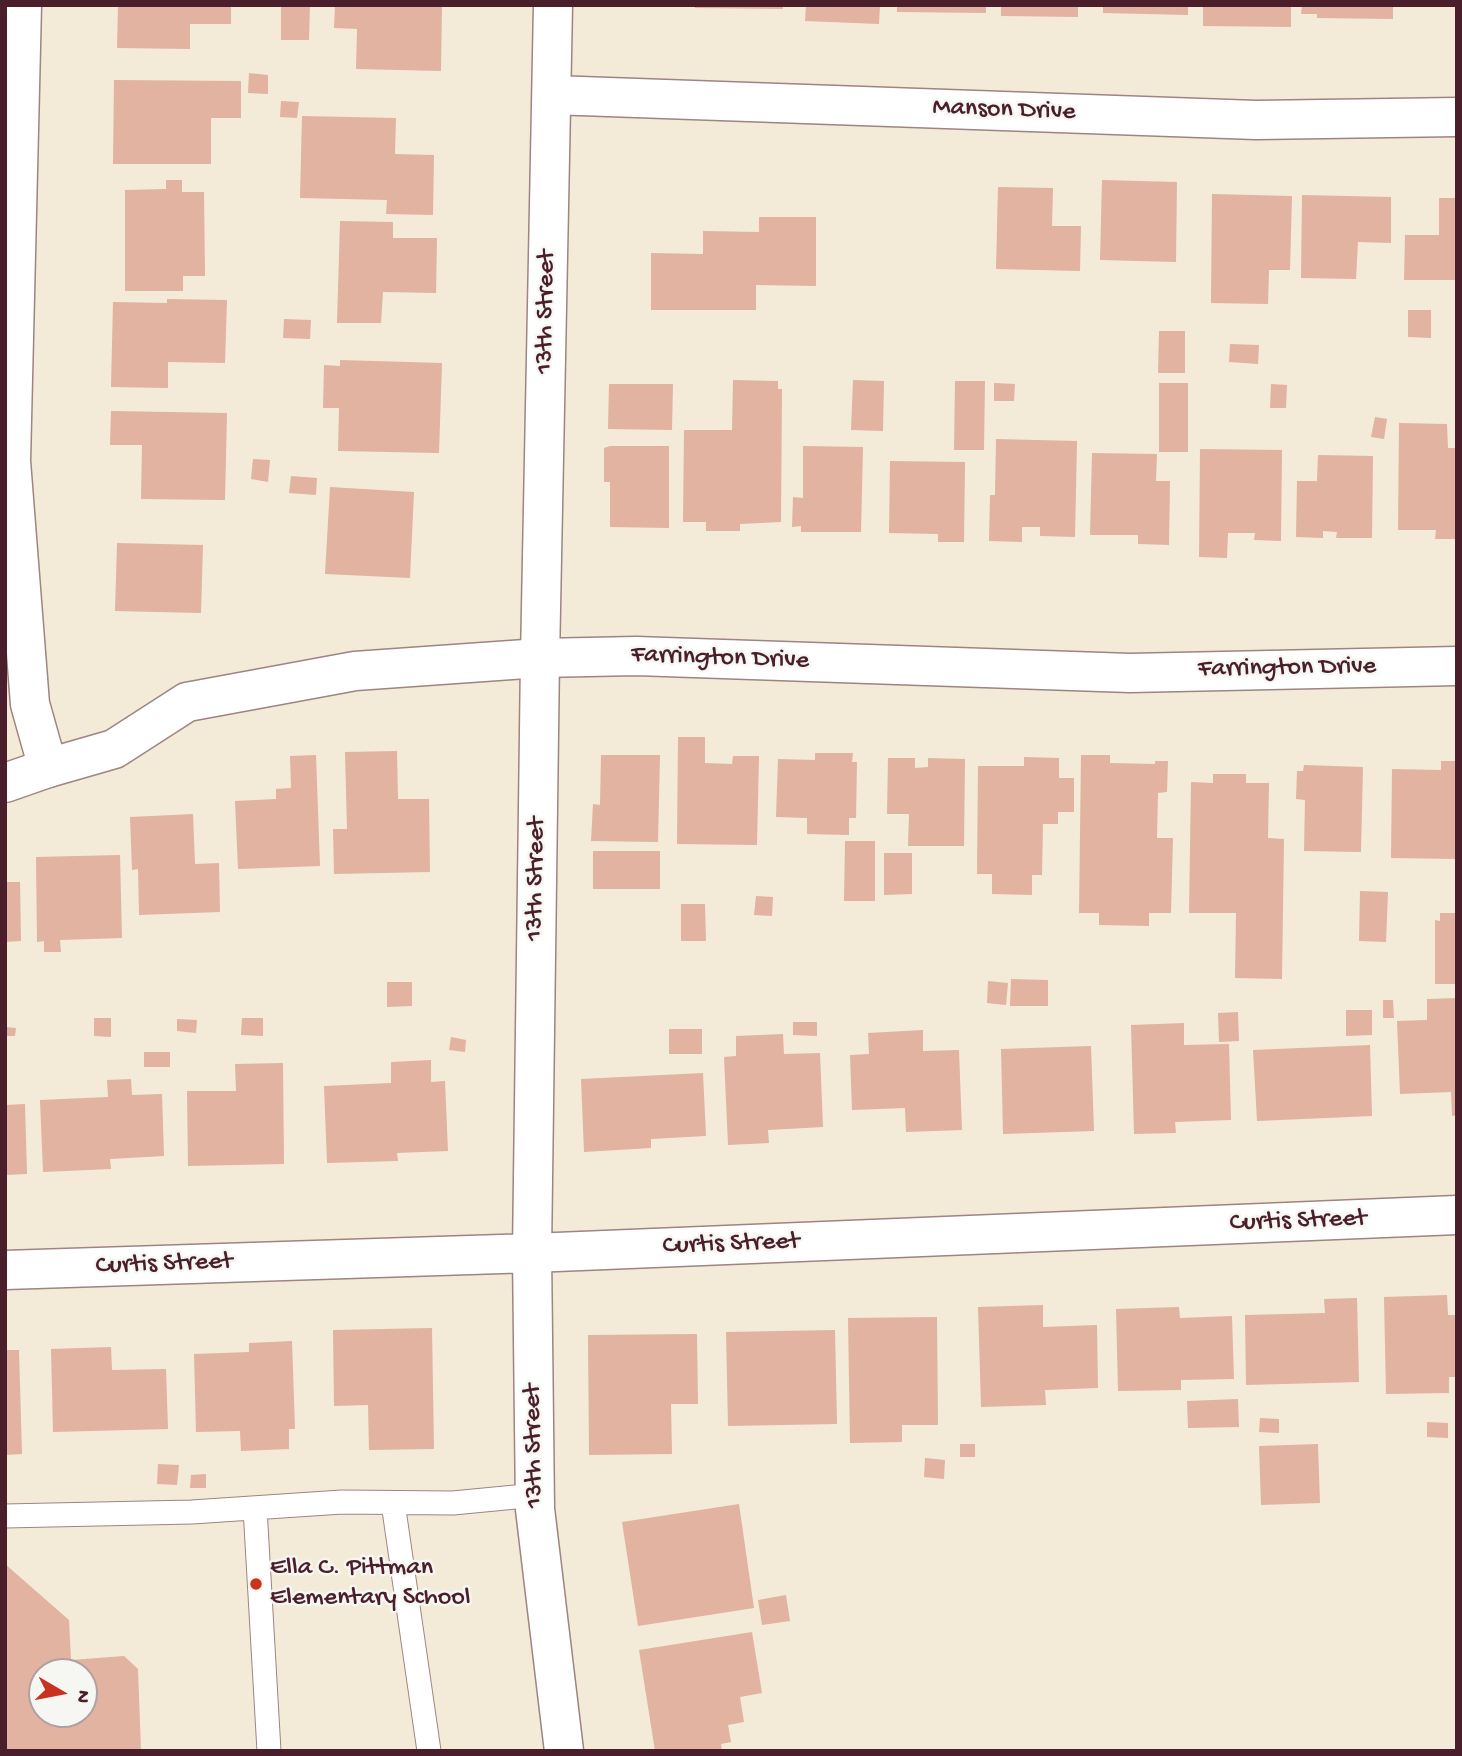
<!DOCTYPE html>
<html>
<head>
<meta charset="utf-8">
<style>
  body { margin:0 }
  #map { position:relative; width:1462px; height:1756px; overflow:hidden; background:#f3ead8; font-family:"Gochi Hand",sans-serif }
  canvas { display:block }
  .frame { position:absolute; inset:0; border:7px solid #4a1f2b; pointer-events:none }
  .north { position:absolute; left:28px; top:1658px; width:70px; height:70px; box-sizing:border-box; background:#f6f6f2; border:2px solid #b1a0a2; border-radius:50%; rotate:100deg; font-size:19px; font-weight:700; line-height:28px; text-align:center; color:#4a1f2b }
  .north::after { content:''; display:block; margin:auto; width:24px; height:32px; background:#c8321e; clip-path:polygon(50% 0,100% 100%,50% 72%,0 100%) }
</style>
</head>
<body>
<div id="map">
<canvas width="1462" height="1756"></canvas>
<div class="frame"></div>
<div class="north">N</div>
</div>
<script>
const context = document.querySelector('canvas').getContext('2d');
context.lineJoin = 'round';
function paint(path, color) {
  context.fillStyle = color;
  context.fill(path, 'evenodd');
}
function trace(path, color, width, dash) {
  context.strokeStyle = color;
  context.lineWidth = width;
  context.lineCap = dash ? 'butt' : 'round';
  context.setLineDash(dash || []);
  context.stroke(path);
}
function drawText(font, color, halo, rows, align = 'center') {
  context.font = font + ' "Gochi Hand",sans-serif';
  context.lineWidth = 5;
  context.setLineDash([]);
  context.textBaseline = 'middle';
  context.strokeStyle = halo;
  context.fillStyle = color;
  for (const [text, x, y, turn = 0] of rows) {
    context.save();
    context.translate(x, y);
    context.rotate((+turn || 0) * Math.PI / 180);
    context.textAlign = isNaN(turn) ? turn : align;
    if (halo) context.strokeText(text, 0, 0);
    context.fillText(text, 0, 0);
    context.restore();
  }
}
paint(new Path2D(`
  M118,5H231V24H190V49L117,48Z
  M281,5H310L309,40H281Z
  M335,5H442L441,71L356,69L357,29L334,28Z
  M695,5H783V9L695,8Z
  M806,5H880L879,24L805,21Z
  M897,5H986V13L897,12Z
  M1001,5H1078V17L1001,16Z
  M1103,5H1188V15L1103,13Z
  M1203,5L1291,6V27L1203,26Z
  M1302,5H1393V19L1317,18V14H1301Z
  M249,73L268,75V94L248,93Z
  M114,80L241,81V118H211V164H113Z
  M281,101L299,102L297,118L280,117Z
  M302,116L396,118L395,154L434,155L433,215L386,214L387,200L300,198Z
  M166,180H182V192H204L205,276H183V291H125V190L166,189Z
  M1102,180L1177,182L1176,262L1100,260Z
  M998,187L1053,188L1052,226H1081L1080,271L996,269Z
  M1212,194L1292,196L1290,270H1269L1268,304L1211,303Z
  M1302,195L1391,197V243L1358,242L1356,279L1301,278Z
  M1439,198H1457V280H1404L1405,235H1439Z
  M759,217H816V286L756,285V310H651V253L703,254V231L759,232Z
  M340,221L393,222V238H437L436,293L383,292L381,323H337Z
  M167,299L227,300L225,363L168,362V388L111,387L113,302L167,303Z
  M1408,310H1431V338L1408,337Z
  M284,319L311,320L310,339L283,338Z
  M1159,331H1185V373H1158Z
  M1230,344L1259,345L1258,364L1229,362Z
  M340,360L442,363L439,453L338,451L339,408H323L324,365L340,366Z
  M733,380L778,381V389H782L781,522L740,524V531H706V522H683L684,430H732Z
  M853,380L884,381L883,431L851,430Z
  M955,381H985L984,450H954Z
  M994,383L1015,384L1014,401H994Z
  M1159,383H1188V452H1159Z
  M609,384H673L672,430L608,429Z
  M1271,384L1287,385L1286,408H1270Z
  M111,411L227,413L225,500L141,499L142,445H110Z
  M1375,417L1387,419L1384,439L1371,437Z
  M1399,423L1447,424L1448,448H1457V539H1435L1436,530H1398Z
  M996,439L1077,441L1075,537L1040,536V527H1022V542L989,541L990,495H995Z
  M610,446H669V528L610,527V482H604V448Z
  M803,446L863,447L861,532H801V526L792,527L793,497L803,498Z
  M1200,449L1282,450L1281,541L1254,540L1255,533H1228L1227,558L1199,557Z
  M1092,453L1157,454L1156,481H1170L1169,545L1138,544V535H1090Z
  M1318,455L1373,456L1372,538H1336L1337,532L1323,531V538L1296,537L1297,481H1317Z
  M253,459L270,460L268,482L251,479Z
  M890,461L965,462L964,542H938V534L889,533Z
  M291,476L317,478L316,495L289,493Z
  M330,487L414,492L410,578L325,574Z
  M117,543L203,545L201,613L115,611Z
  M678,737H705V763L732,764L733,756H759L757,845L677,844Z
  M397,751L398,799H429L430,872L334,874L333,829H347L345,752Z
  M815,753H853L852,762H857L856,818H849V835L807,834V818L776,817L778,759L815,760Z
  M316,755L320,866L238,869L235,801L276,799V789L291,788L290,756Z
  M601,755H660L658,842L591,841L593,804L600,805Z
  M1081,755H1110V763L1155,764V761H1168L1167,792L1158,793L1157,838H1173L1171,913H1149V926L1099,925V913H1079Z
  M1024,757L1059,758V778H1074V812H1058V824H1043L1042,875H1032V895L992,894V874H977L978,766H1024Z
  M888,758H915V768L928,767V758L965,759L964,846H908L909,814H887Z
  M1441,761H1457V859L1391,858L1392,769L1441,770Z
  M1304,765L1363,767L1361,852L1304,851L1305,800L1296,799L1297,771H1303Z
  M1213,774H1246V783H1269L1268,838L1284,839L1282,979L1235,978L1236,913H1189L1191,782L1213,783Z
  M193,814L195,864L219,863L220,912L139,915L138,869L132,870L130,817Z
  M845,841H875V901H844Z
  M593,851H660V889H593Z
  M884,853H912V894L884,895Z
  M120,855L122,938L60,940L61,952H44V941L37,942L36,857Z
  M5,882H20L21,941L5,942Z
  M1360,891L1388,892L1386,942L1359,941Z
  M756,896L773,897L772,916L754,915Z
  M681,904H705L706,941H681Z
  M1440,913H1457V984H1435V920L1440,921Z
  M1011,979L1048,980V1006H1010Z
  M988,981L1008,983L1006,1005L987,1003Z
  M387,982H412V1006L387,1007Z
  M1457,998V1115L1452,1116L1451,1092L1400,1094L1397,1021L1427,1020V999Z
  M1383,1000H1393L1394,1018H1383Z
  M1346,1010H1372V1035L1346,1036Z
  M1238,1012L1239,1041L1219,1042L1218,1013Z
  M94,1018H111V1037L94,1036Z
  M242,1018H263V1036L241,1035Z
  M177,1019L197,1020L196,1033L177,1031Z
  M793,1022H817V1036L793,1035Z
  M1184,1023V1045L1229,1044L1231,1120L1175,1122L1176,1133L1134,1134L1131,1025Z
  M5,1027L16,1028L15,1036H5Z
  M669,1029H702V1054H669Z
  M923,1030V1051L959,1050L962,1130L906,1132L905,1108L852,1110L850,1055L869,1054L868,1033Z
  M783,1034L784,1054L820,1053L823,1127L768,1130L769,1143L728,1145L724,1057L736,1056V1036Z
  M451,1037L466,1040L465,1052L449,1050Z
  M1370,1045L1372,1116L1257,1121L1253,1050Z
  M1091,1046L1094,1131L1003,1134L1001,1049Z
  M144,1052H170V1067H144Z
  M431,1060V1082L445,1081L448,1151L397,1153L398,1161L327,1163L324,1086L391,1083V1062Z
  M283,1063L284,1164L188,1166L187,1091H236L235,1064Z
  M703,1073L706,1136L651,1139V1148L584,1152L581,1079Z
  M131,1079L132,1095L162,1094L164,1156L110,1159L111,1169L43,1172L40,1100L108,1097L107,1080Z
  M25,1104L27,1174L5,1175V1105Z
  M1447,1295L1448,1315H1457V1377H1449V1393L1386,1394L1384,1297Z
  M1357,1298L1359,1382L1246,1385L1245,1315L1325,1313L1324,1299Z
  M1043,1305V1327L1097,1325L1098,1388L1045,1390L1046,1405L981,1407L978,1307Z
  M1179,1307L1180,1318L1232,1316L1234,1379L1181,1380V1390L1118,1391L1116,1309Z
  M937,1317L938,1425H902V1442L850,1443L848,1318Z
  M432,1328L434,1449L369,1450L368,1405L334,1406L333,1330Z
  M835,1330L837,1424L728,1426L726,1332Z
  M697,1334L698,1404H671L672,1454L589,1455L588,1335Z
  M292,1341L295,1429H289V1449L241,1451L240,1431L196,1432L194,1354L249,1352V1343Z
  M111,1347L112,1370L166,1369L168,1429L53,1432L51,1349Z
  M5,1350H19L22,1454L5,1455Z
  M1238,1399L1239,1427L1188,1428L1187,1401Z
  M1260,1418L1279,1419V1433L1259,1432Z
  M1427,1422L1448,1423V1438L1427,1437Z
  M960,1444H975V1457H960Z
  M1318,1444L1320,1503L1261,1505L1259,1446Z
  M925,1458L945,1460L944,1479L924,1477Z
  M158,1464L179,1465L177,1485L157,1484Z
  M206,1474V1488H190L191,1475Z
  M739,1504L754,1608L638,1626L622,1522Z
  M5,1564L69,1620L71,1660L124,1656L138,1669L141,1751H5ZM42,1672H84V1714H42Z
  M786,1595L790,1621L762,1625L758,1600Z
  M752,1632L762,1693L740,1697L744,1722L728,1725L731,1742L721,1744L722,1751H655L639,1650Z`), '#e1b3a0');
const lane = new Path2D(`
  M393,1503L429,1751
  M255,1508L269,1751
  M5,1516L192,1512L342,1502L453,1503L536,1495`);
const street = new Path2D(`
  M22,5L11,461L30,704L48,768
  M553,5L540,658L532,1253L535,1509L564,1751
  M552,95L1256,120L1457,117
  M5,1270L532,1253L1457,1215`);
const secondary = new Path2D(`
  M5,783L48,768L114,749L187,702L355,671L540,658L636,656L1130,673L1457,666`);
trace(lane, '#9e8482', 25);
trace(street, '#9e8482', 41);
trace(secondary, '#9e8482', 41);
trace(lane, '#fff', 23);
trace(street, '#fff', 38);
trace(secondary, '#fff', 38);
for (const [x, y, r, color] of [
  [256,1584,7,"#c8321e"]
]) {
  const dot = new Path2D();
  dot.arc(x, y, r, 0, 2 * Math.PI);
  context.fillStyle = color;
  context.fill(dot);
  trace(dot, '#f6f6f2', 2.5);
}
drawText('26px', '#4a1f2b', '#f6f6f2', [
  ["Manson Drive",1004,111,2],
  ["13th Street",547,312,-89],
  ["Farrington Drive",720,659,2],
  ["Farrington Drive",1287,669,-1],
  ["13th Street",537,879,-89],
  ["Curtis Street",1298,1222,-2],
  ["Curtis Street",731,1245,-2],
  ["Curtis Street",164,1265,-2],
  ["13th Street",535,1446,-91]
]);
drawText('26px', '#4a1f2b', '#f6f6f2', [
  ["Ella C. Pittman",270,1569],
  ["Elementary School",270,1599]
], 'left');
</script>
</body>
</html>
